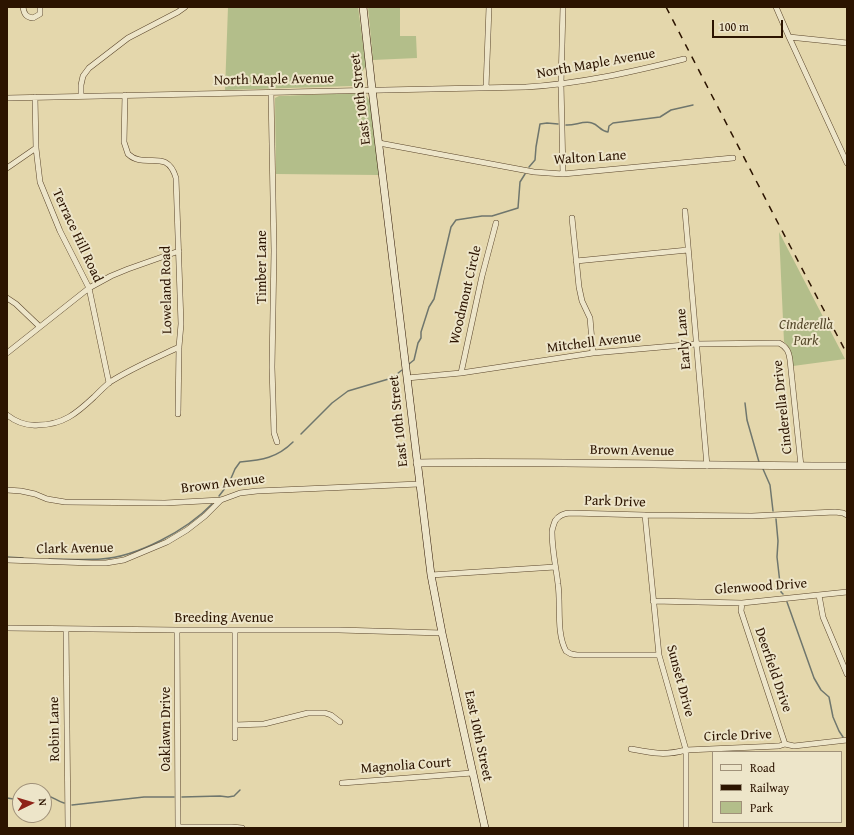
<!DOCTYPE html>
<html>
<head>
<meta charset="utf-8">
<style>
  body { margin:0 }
  #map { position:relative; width:854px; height:835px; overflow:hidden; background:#e4d7ac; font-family:"Gentium Book Plus",serif }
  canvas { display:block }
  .frame { position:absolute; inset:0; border:8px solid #2c1400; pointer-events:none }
  .legend { position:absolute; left:712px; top:751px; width:130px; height:72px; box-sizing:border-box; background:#ede5c9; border:1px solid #a09179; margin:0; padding:5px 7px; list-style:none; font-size:12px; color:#2c1400 }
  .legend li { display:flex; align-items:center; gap:8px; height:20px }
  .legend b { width:20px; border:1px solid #a09179 }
  .north { position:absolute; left:12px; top:783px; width:40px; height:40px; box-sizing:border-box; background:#ede5c9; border:1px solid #a09179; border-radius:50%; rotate:85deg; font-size:11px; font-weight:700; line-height:16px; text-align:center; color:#2c1400 }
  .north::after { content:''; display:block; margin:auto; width:14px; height:18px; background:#8f2418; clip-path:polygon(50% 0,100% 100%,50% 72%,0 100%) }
  .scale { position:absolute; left:712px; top:20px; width:71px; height:18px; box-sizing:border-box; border:2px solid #2c1400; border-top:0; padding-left:5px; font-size:12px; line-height:14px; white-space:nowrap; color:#2c1400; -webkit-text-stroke:3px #ede5c9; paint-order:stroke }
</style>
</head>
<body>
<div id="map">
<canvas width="854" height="835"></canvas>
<div class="frame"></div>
<ul class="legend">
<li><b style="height:5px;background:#ede5c9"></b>Road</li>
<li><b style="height:5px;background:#2c1400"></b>Railway</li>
<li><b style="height:11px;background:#b3be8a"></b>Park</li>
</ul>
<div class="north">N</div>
<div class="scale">100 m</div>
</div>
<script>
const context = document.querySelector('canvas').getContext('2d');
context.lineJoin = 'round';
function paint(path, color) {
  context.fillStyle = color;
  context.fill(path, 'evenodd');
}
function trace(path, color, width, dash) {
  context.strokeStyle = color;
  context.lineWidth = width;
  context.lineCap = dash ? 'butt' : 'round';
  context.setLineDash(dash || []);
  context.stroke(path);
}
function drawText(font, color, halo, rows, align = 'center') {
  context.font = font + ' "Gentium Book Plus",serif';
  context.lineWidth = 4;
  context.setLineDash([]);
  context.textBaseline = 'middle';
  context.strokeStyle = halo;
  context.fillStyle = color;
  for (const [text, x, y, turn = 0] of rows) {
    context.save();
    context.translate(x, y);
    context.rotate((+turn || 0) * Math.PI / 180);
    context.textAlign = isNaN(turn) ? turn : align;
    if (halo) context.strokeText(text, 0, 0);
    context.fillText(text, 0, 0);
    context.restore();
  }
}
paint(new Path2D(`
  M228,7H358L366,66L352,86L225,90Z
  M368,7H400V36H416L417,58L373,60Z
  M361,93L365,94L370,101L379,175L276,174L275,98L279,96Z
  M779,232L845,359L793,366C792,357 792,348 784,342Z`), '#b3be8a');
trace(new Path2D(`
  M566,125C574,126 584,120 592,123C599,125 600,131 608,132L609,126L613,123L660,117L671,110L693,105
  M529,167L535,160L536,147L540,124L547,123L558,124
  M409,364L414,360L418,343L421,338V332L429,307L434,299L451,227L456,220L482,216H492L518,208L520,182L525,174
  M745,403L747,420L759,462
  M301,434L332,403L348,391L392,378L402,370
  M763,469L770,485L773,511
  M219,496L229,483L235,469L240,462C262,460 277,458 293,442
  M776,519L778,541L777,557L781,592L783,594
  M7,557L23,558
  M49,559C66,559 84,560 101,559C137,557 187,530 212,504
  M787,602L814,678L821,690L829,697L833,717L839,731L843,737
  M44,795C53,796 56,801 64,803
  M182,797L220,796L228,797L234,796L240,790
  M7,798L20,800
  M72,805L144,797H174`), '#6f766d', 1.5);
const minor = new Path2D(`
  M23,7C24,14 26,17 33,18L40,14V7
  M563,7L561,84L563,174
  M776,7L789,37L847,163
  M789,37L847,43
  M486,88L489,7
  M271,92L274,251L272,367L274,433L277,442
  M125,95L124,142L128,154C145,170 167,147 176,178L181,324L179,347L178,414
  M81,96V85L83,76L89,68L128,38L178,12L185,7
  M35,97L36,148L40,182L60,231L89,288L109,383
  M7,98L526,87C579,84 632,72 684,59
  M379,143L534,172L563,174L733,158
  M7,168L36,148
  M685,211L707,466
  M572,218L579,287L582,301L590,318L593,353
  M576,261L688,250
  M7,298L16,304L39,326
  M7,353L89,288L111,276L128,269L179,251
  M461,373L482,276L496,223
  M407,378L461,373L593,353L696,344L779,343C787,347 789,352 790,360L801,466
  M7,415C16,422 27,426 38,425C63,425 77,413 94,397C99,392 105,386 110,382C132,368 156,358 179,347
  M7,490L21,491L35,494L47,499L65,502L165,503L221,500L240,493L257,491L419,484
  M645,515L659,655L686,750V828
  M7,560L92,563H106L124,560L167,542L187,530L205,516L221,500
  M431,575L555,567
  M819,595L823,617L847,674
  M653,601L742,603L847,592
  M742,603L741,611L785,744
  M7,628L177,630H339L442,633
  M66,629L68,828
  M177,630L178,828
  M659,655H577L571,654L566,651C556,633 561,605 558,584C556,567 552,550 552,532C552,529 554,524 555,521C559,515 565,513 571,513L645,515L752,516L835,512L843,513L847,515
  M235,725L264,724L308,713H325L331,715L340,722
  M235,738V630
  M631,749C652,753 665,756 686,750L779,746L785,744L794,746L847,740
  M342,783L472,773
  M178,827H232L242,828`);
const tertiary = new Path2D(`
  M417,463C560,461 704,466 847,466`);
const secondary = new Path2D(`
  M363,7L372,89L431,575L442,633L485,828`);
trace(minor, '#5a452b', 6);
trace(tertiary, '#5a452b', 8);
trace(secondary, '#2c1400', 8);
trace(minor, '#ede5c9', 5);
trace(tertiary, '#ede5c9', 7);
trace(secondary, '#ede5c9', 7);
trace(new Path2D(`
  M666,7L778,223L847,354`), '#2c1400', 1.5, [7, 7]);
drawText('14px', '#2c1400', '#ede5c9', [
  ["North Maple Avenue",596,64,-10],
  ["North Maple Avenue",274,80,-1],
  ["East 10th Street",361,99,-97],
  ["Walton Lane",590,158,-4],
  ["Terrace Hill Road",77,236,65],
  ["Timber Lane",262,267,-90],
  ["Loweland Road",167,290,-91],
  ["Woodmont Circle",466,295,-77],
  ["Early Lane",684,339,-95],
  ["Mitchell Avenue",594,343,-7],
  ["Cinderella Drive",783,407,-96],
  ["East 10th Street",399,421,-96],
  ["Brown Avenue",632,451,1],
  ["Brown Avenue",223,484,-7],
  ["Park Drive",615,502,2],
  ["Clark Avenue",75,549,-1],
  ["Glenwood Drive",761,587,-4],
  ["Breeding Avenue",224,618],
  ["Deerfield Drive",773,670,71],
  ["Sunset Drive",680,681,75],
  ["Robin Lane",55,729,-91],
  ["Oaklawn Drive",166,729,-90],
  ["East 10th Street",478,736,78],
  ["Circle Drive",738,736,-2],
  ["Magnolia Court",406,766,-4]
]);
drawText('italic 14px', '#544729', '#ede5c9', [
  ["Cinderella",806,325],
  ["Park",806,341]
]);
</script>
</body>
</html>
